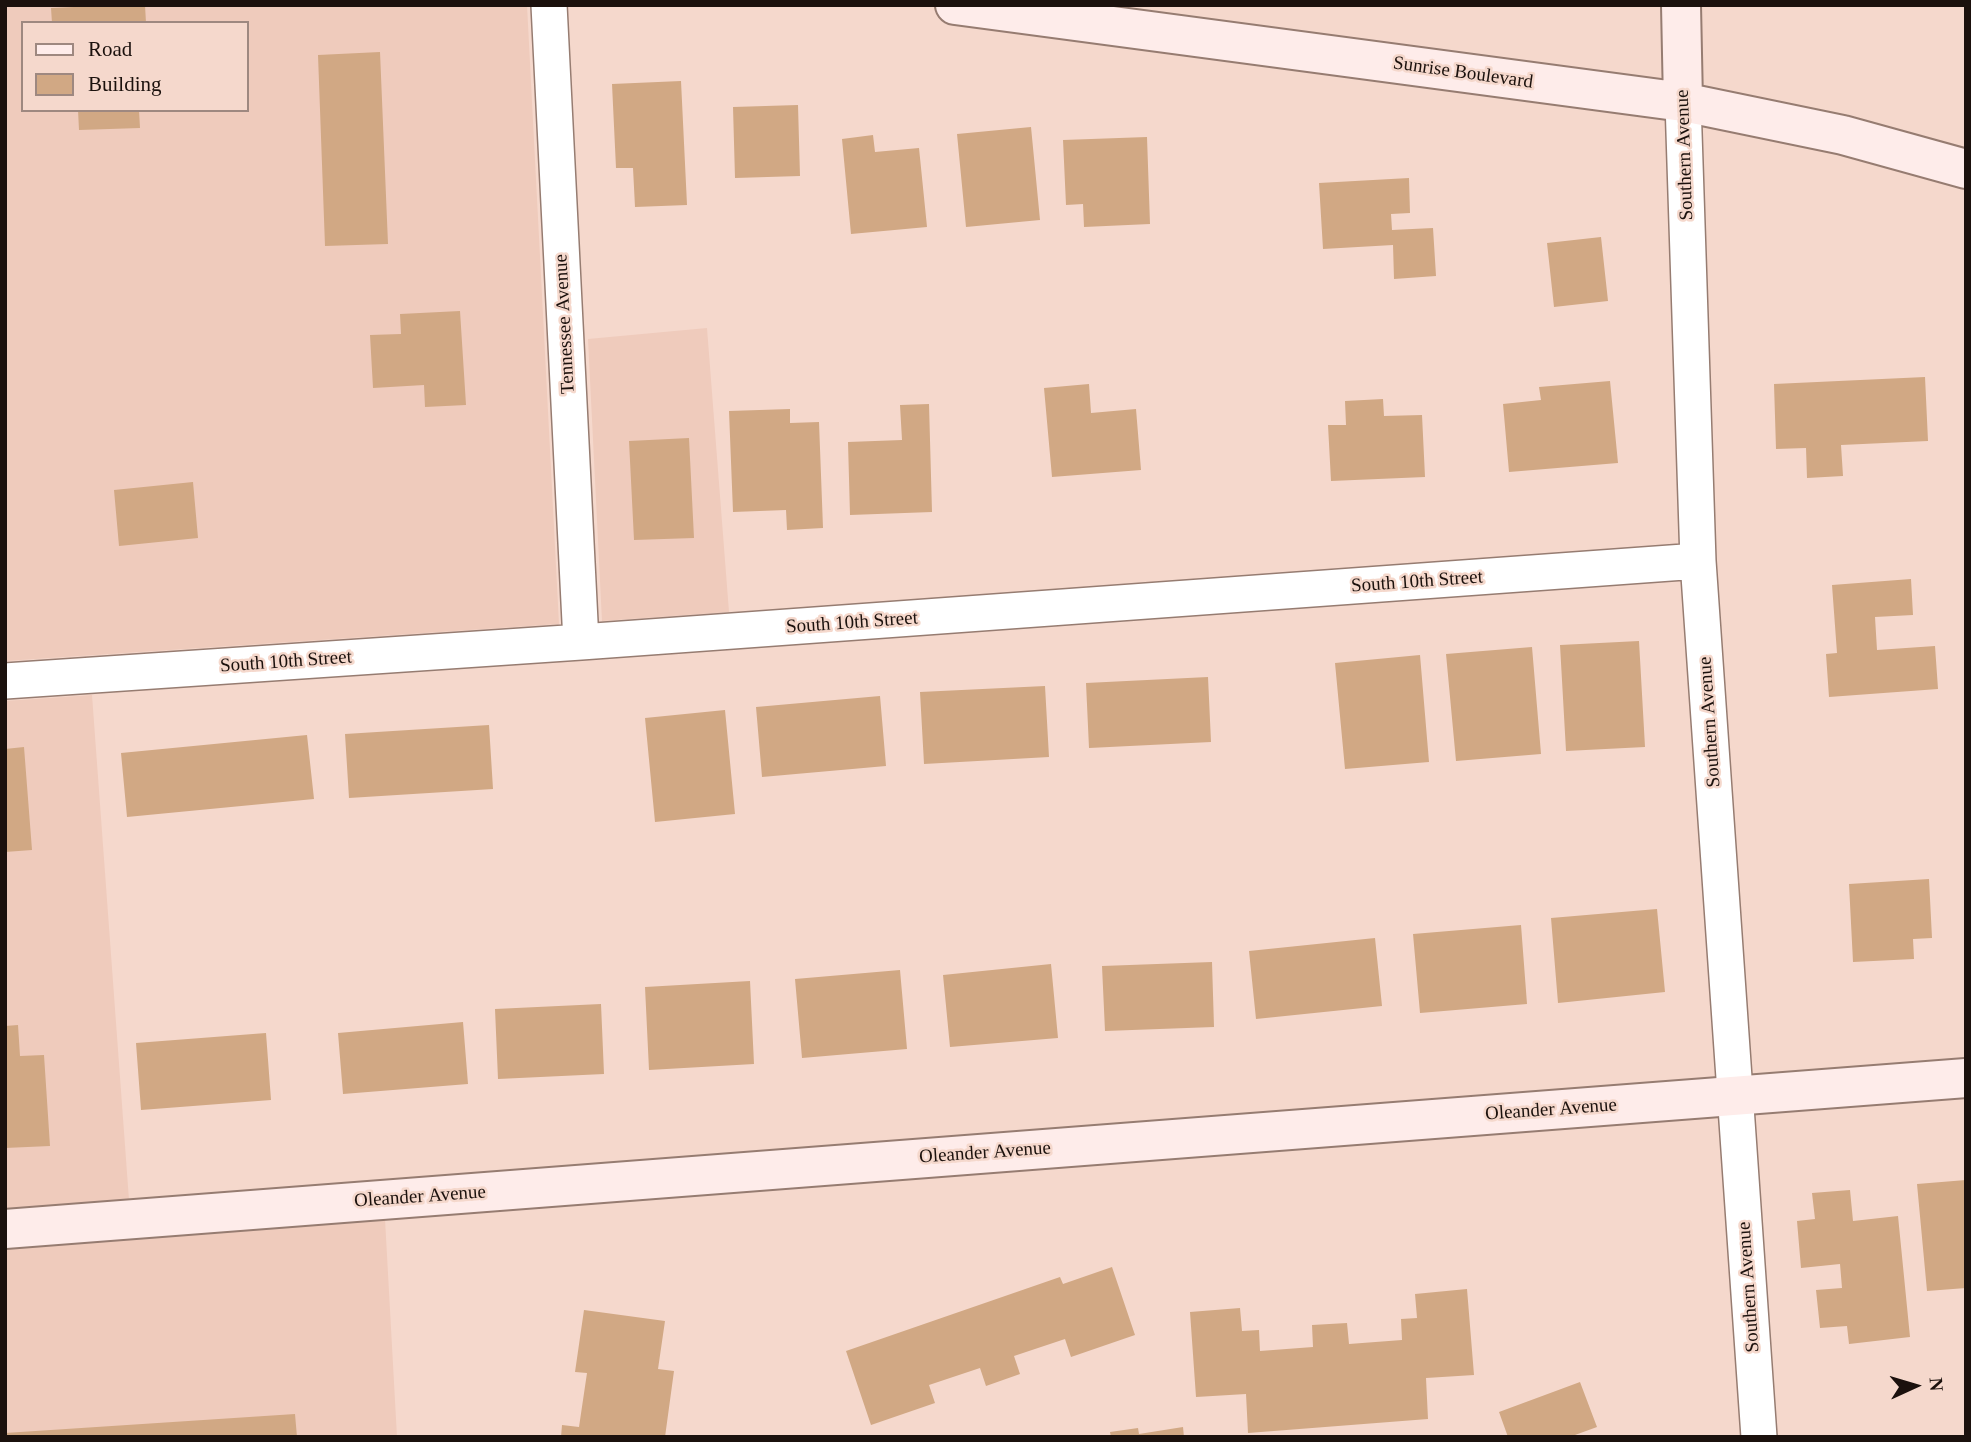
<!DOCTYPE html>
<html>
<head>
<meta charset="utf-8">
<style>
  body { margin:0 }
  #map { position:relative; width:1971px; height:1442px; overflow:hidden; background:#f5d8cc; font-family:"Times New Roman",serif }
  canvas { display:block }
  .frame { position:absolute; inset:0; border:7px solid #1b110d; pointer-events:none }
  .legend { position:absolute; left:21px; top:21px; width:228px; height:91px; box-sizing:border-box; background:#f5d8cc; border:2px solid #9e8880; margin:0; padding:9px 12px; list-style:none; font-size:21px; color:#1b110d }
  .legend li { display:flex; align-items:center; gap:14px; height:35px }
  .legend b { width:35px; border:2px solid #9e8880 }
  .north { position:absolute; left:1880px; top:1351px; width:70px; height:70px; -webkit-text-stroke:5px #f5d8cc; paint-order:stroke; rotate:86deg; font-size:19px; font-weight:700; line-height:28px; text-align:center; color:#1b110d }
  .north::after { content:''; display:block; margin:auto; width:24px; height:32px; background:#1b110d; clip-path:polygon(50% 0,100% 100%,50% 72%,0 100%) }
</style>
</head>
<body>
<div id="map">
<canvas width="1971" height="1442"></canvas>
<div class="frame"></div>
<ul class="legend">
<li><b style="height:9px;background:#feecea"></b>Road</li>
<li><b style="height:19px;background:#d1a884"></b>Building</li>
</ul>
<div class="north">N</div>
</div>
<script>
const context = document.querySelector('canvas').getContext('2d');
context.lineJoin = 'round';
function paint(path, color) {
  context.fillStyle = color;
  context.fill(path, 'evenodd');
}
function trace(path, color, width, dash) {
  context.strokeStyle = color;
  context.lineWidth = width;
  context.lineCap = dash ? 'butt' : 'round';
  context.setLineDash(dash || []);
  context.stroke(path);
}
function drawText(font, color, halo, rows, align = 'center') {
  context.font = font + ' "Times New Roman",serif';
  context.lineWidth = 5;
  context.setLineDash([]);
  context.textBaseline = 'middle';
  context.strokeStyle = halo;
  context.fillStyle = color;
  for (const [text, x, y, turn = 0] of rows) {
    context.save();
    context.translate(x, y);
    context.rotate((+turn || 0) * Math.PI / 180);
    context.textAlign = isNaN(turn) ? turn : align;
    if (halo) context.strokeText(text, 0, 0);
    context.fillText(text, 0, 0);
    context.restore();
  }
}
paint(new Path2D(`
  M5,5H527L559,624L5,661ZM23,23H247V110H23Z
  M707,328L729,612L602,621L588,339Z
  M92,695L129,1200L5,1210V701Z
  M385,1219L397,1437H5V1249Z`), '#efcbbc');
paint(new Path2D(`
  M119,5H145L146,23H52L51,8Z
  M380,52L388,244L325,246L318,55Z
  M681,81L687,205L635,207L633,168H616L612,84Z
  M798,105L800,176L735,178L733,107Z
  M78,110H139L140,128L79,130Z
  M1031,127L1040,220L966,227L957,134Z
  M873,135L875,152L919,148L927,227L851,234L842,139Z
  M1147,137L1150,224L1084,227L1083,204L1066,205L1063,140Z
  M1409,178L1410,213L1391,214L1392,230L1433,228L1436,276L1394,279L1393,245L1323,249L1319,183Z
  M1601,237L1608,301L1554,307L1547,243Z
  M460,311L466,405L425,407L424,385L373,388L370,335L401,334L400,314Z
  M1925,377L1928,441L1841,445L1843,476L1807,478L1806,448L1776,449L1774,384Z
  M1610,381L1618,463L1509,472L1503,404L1541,400L1539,387Z
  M1089,384L1091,413L1136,409L1141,470L1052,477L1044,388Z
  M1383,399L1384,416L1422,415L1425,477L1331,481L1328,425H1346L1345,401Z
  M929,404L932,512L850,515L848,442L902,440L900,405Z
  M790,409V423L819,422L823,528L787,530L786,510L733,512L729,411Z
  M689,438L694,538L634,540L629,441Z
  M193,482L198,538L119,546L114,490Z
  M1911,579L1913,615L1875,617L1877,650L1935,646L1938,689L1829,697L1826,654L1837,653L1832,585Z
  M1639,641L1645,747L1566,751L1560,645Z
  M1532,647L1541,754L1456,761L1446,654Z
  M1420,655L1429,762L1345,769L1335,663Z
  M1208,677L1211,742L1089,748L1086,683Z
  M1045,686L1049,757L924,764L920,692Z
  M880,696L886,766L762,777L756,707Z
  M725,710L735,814L655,822L645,718Z
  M489,725L493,789L349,798L345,734Z
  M307,735L314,799L127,817L121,753Z
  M24,747L32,850L5,852V749Z
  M1929,879L1932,938L1913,939L1914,959L1853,962L1849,884Z
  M1657,909L1665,992L1558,1003L1551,918Z
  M1521,925L1527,1004L1420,1013L1413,934Z
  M1375,938L1382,1006L1256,1019L1249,951Z
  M1212,962L1214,1027L1105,1031L1102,966Z
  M1051,964L1058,1038L950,1047L943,975Z
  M900,970L907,1049L802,1058L795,979Z
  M750,981L754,1064L649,1070L645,987Z
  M601,1004L604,1074L498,1079L495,1009Z
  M463,1022L468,1084L343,1094L338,1033Z
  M18,1025L20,1056L44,1055L50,1146L5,1148V1026Z
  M266,1033L271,1100L141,1110L136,1043Z
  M1966,1180V1288L1927,1291L1917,1184Z
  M1850,1190L1853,1221L1898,1216L1910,1337L1849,1344L1847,1326L1820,1328L1816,1290L1842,1288L1840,1264L1801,1268L1797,1221L1815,1219L1812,1193Z
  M1112,1267L1135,1335L1071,1357L1065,1339L1014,1356L1020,1374L986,1386L980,1368L929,1385L935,1403L871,1425L846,1351L1060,1277L1063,1284Z
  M1467,1289L1474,1375L1426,1378L1428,1419L1248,1433L1246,1394L1196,1397L1190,1312L1240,1308L1242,1331L1259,1330L1260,1351L1313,1347L1312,1325L1347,1323L1349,1344L1402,1340L1401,1319L1417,1318L1415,1294Z
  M584,1310L665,1321L658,1369L674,1371L665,1437H561L562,1425L579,1427L587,1373L575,1372Z
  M1580,1382L1597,1427L1575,1435L1576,1437H1508L1499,1412Z
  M295,1414L297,1437H5V1433Z
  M1183,1427L1184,1437H1111L1110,1432L1138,1428L1139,1434Z`), '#d1a884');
const street = new Path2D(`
  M549,5L581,642
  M1683,102L1698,561L1759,1437
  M5,681L581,642L1698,561`);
const secondary = new Path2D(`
  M955,5L1683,102L1843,135L1966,169
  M1681,5L1683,102
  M5,1229L1966,1078`);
trace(street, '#967c71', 38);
trace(secondary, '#967c71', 42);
trace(street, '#fff', 35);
trace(secondary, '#feecea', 38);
drawText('19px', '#1b110d', '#f5d8cc', [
  ["Sunrise Boulevard",1463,73,8],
  ["Southern Avenue",1685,155,-92],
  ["Tennessee Avenue",565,324,-93],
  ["South 10th Street",1417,582,-4],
  ["South 10th Street",852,623,-4],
  ["South 10th Street",286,662,-4],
  ["Southern Avenue",1710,722,-94],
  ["Oleander Avenue",1551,1110,-4],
  ["Oleander Avenue",985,1153,-4],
  ["Oleander Avenue",420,1197,-4],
  ["Southern Avenue",1749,1287,-94]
]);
</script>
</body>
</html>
